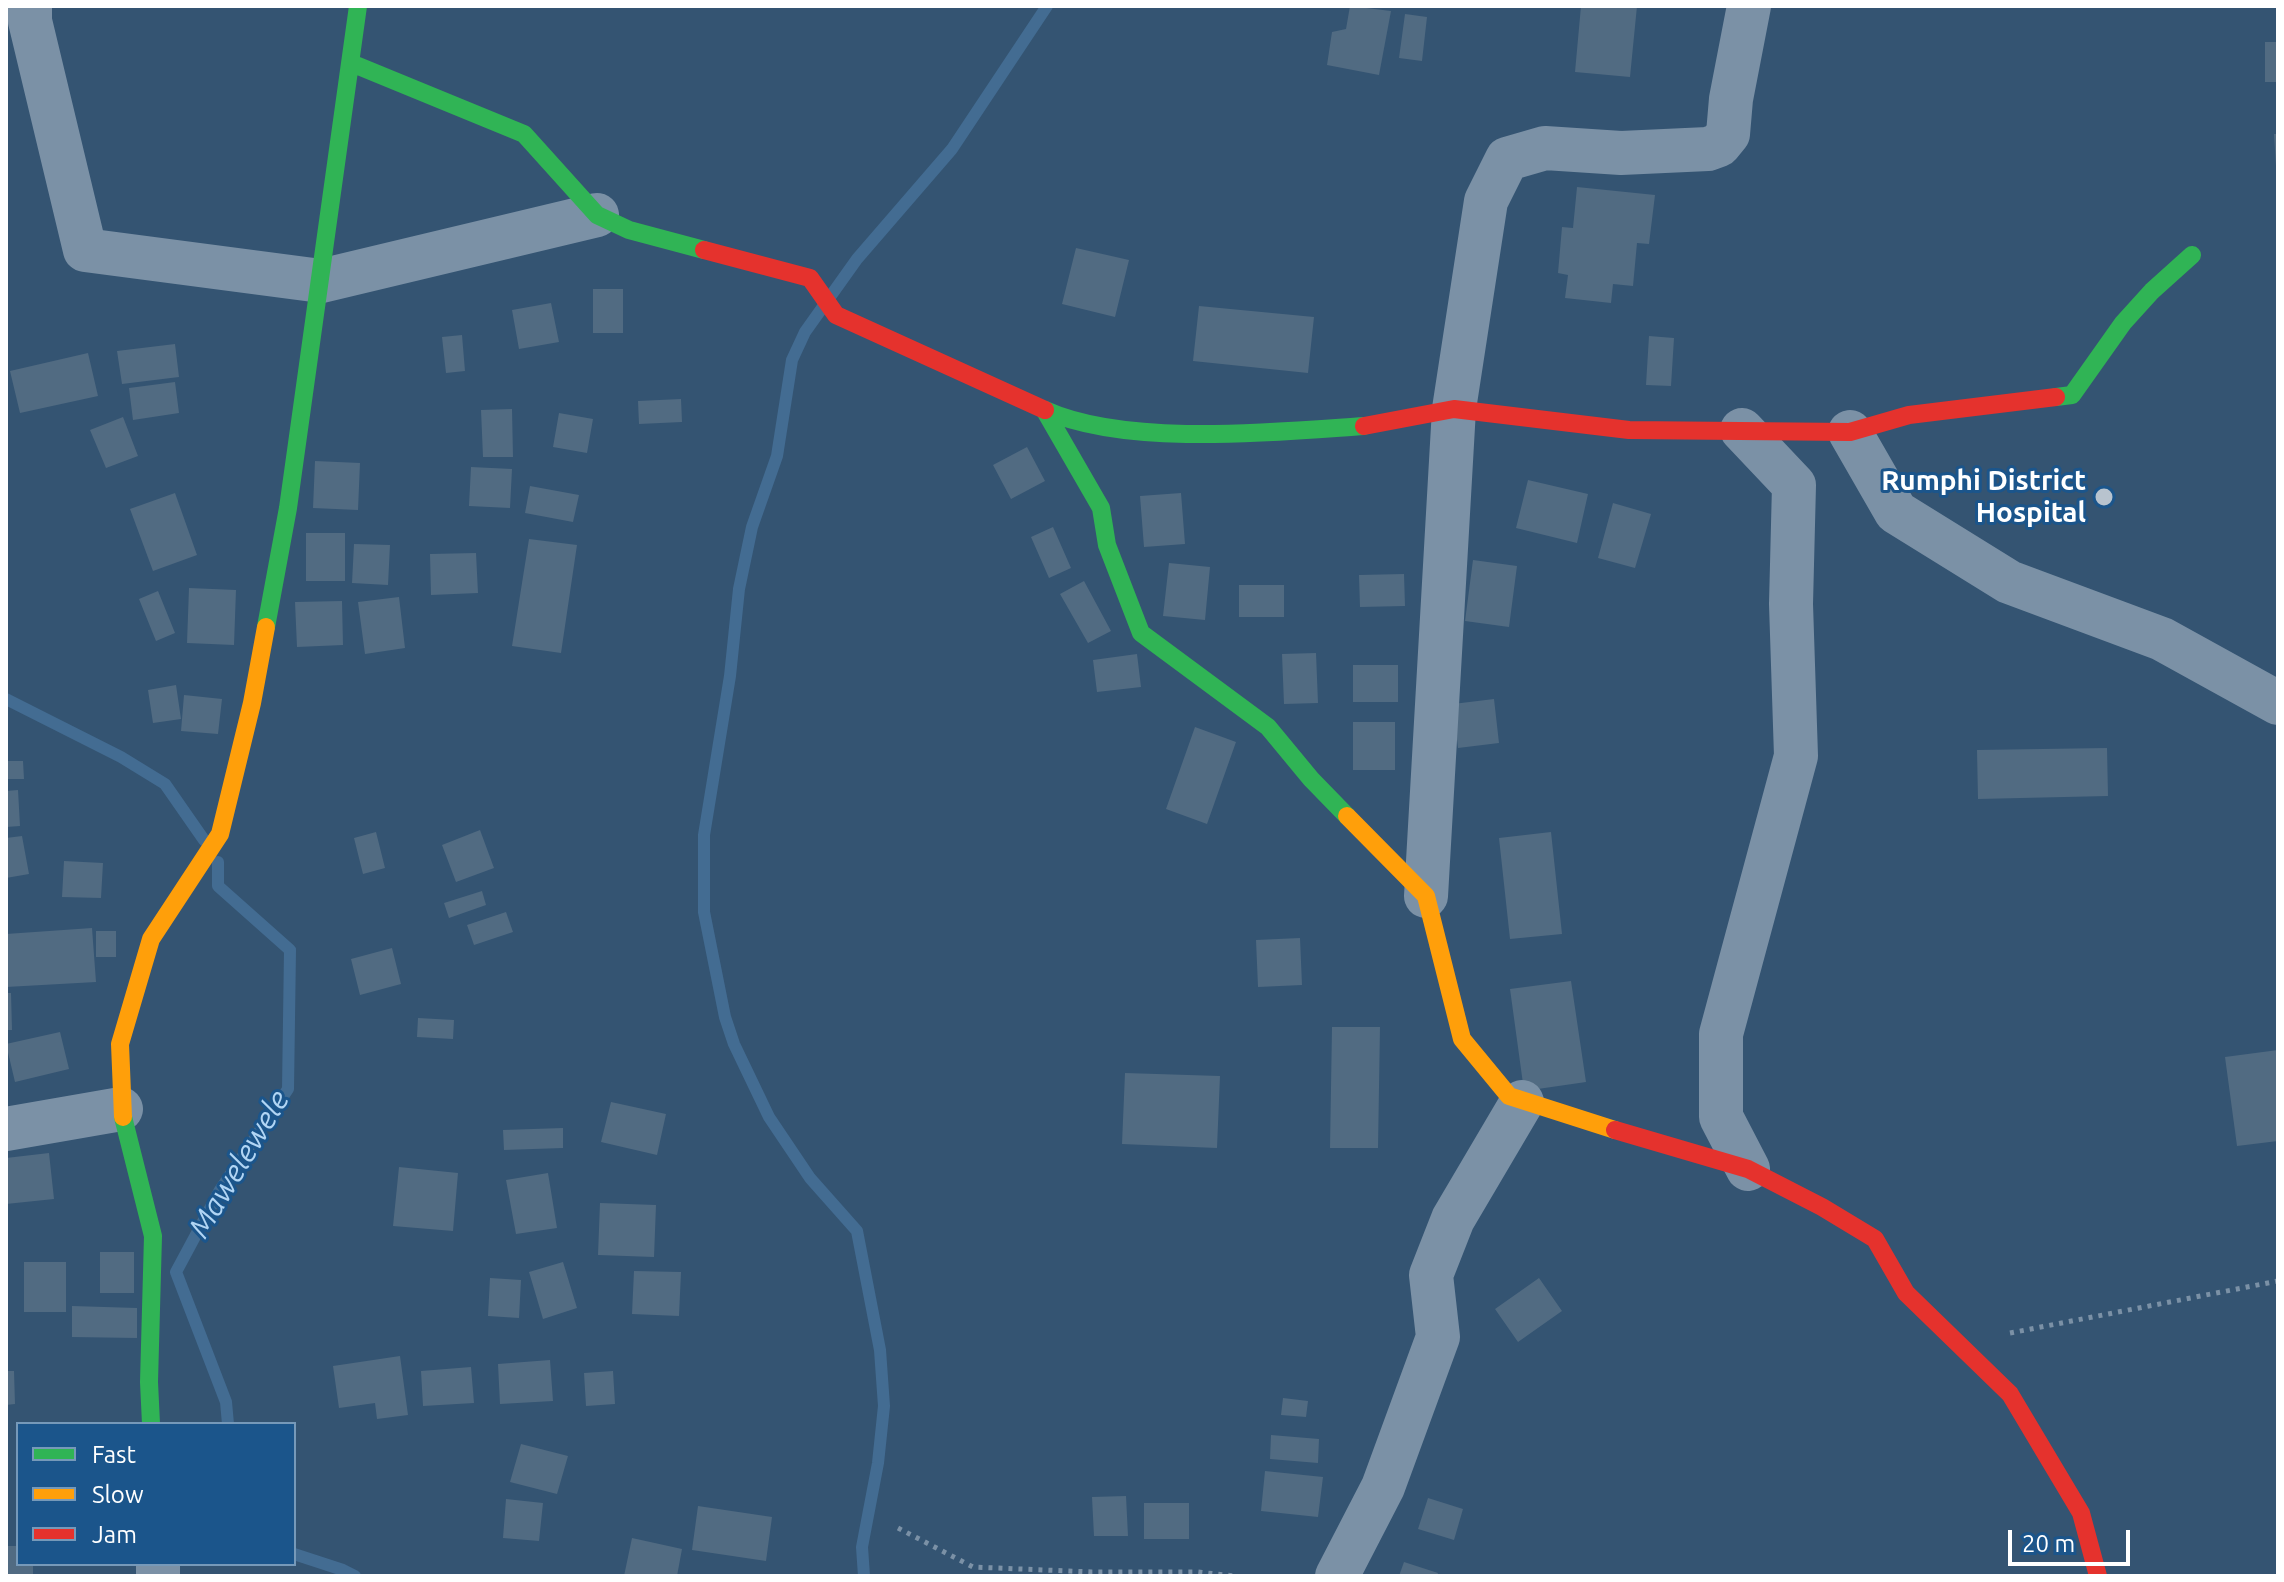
<!DOCTYPE html>
<html>
<head>
<meta charset="utf-8">
<style>
  body { margin:0 }
  #map { position:relative; width:2284px; height:1582px; overflow:hidden; background:#345472; font-family:Ubuntu,sans-serif }
  canvas { display:block }
  .frame { position:absolute; inset:0; border:8px solid #fff; pointer-events:none }
  .legend { position:absolute; left:16px; top:1422px; width:280px; height:144px; box-sizing:border-box; background:#1b558b; border:2px solid #7699b9; margin:0; padding:10px 14px; list-style:none; font-size:24px; color:#fff }
  .legend li { display:flex; align-items:center; gap:16px; height:40px }
  .legend b { width:40px; border:2px solid #7699b9 }
  .scale { position:absolute; left:2008px; top:1530px; width:122px; height:36px; box-sizing:border-box; border:4px solid #fff; border-top:0; padding-left:10px; font-size:24px; line-height:28px; white-space:nowrap; color:#fff; -webkit-text-stroke:6px #1b558b; paint-order:stroke }
</style>
</head>
<body>
<div id="map">
<canvas width="2284" height="1582"></canvas>
<div class="frame"></div>
<ul class="legend">
<li><b style="height:10px;background:#30b455"></b>Fast</li>
<li><b style="height:10px;background:#ff9f0a"></b>Slow</li>
<li><b style="height:10px;background:#e5322d"></b>Jam</li>
</ul>
<div class="scale">20 m</div>
</div>
<script>
const context = document.querySelector('canvas').getContext('2d');
context.lineJoin = 'round';
function trace(path, color, width, dash) {
  context.strokeStyle = color;
  context.lineWidth = width;
  context.lineCap = dash ? 'butt' : 'round';
  context.setLineDash(dash || []);
  context.stroke(path);
}
function paint(path, color) {
  context.fillStyle = color;
  context.fill(path, 'evenodd');
}
function drawText(font, color, halo, rows, align = 'center') {
  context.font = font + ' Ubuntu,sans-serif';
  context.lineWidth = 6;
  context.setLineDash([]);
  context.textBaseline = 'middle';
  context.strokeStyle = halo;
  context.fillStyle = color;
  for (const [text, x, y, turn = 0] of rows) {
    context.save();
    context.translate(x, y);
    context.rotate((+turn || 0) * Math.PI / 180);
    context.textAlign = isNaN(turn) ? turn : align;
    if (halo) context.strokeText(text, 0, 0);
    context.fillText(text, 0, 0);
    context.restore();
  }
}
trace(new Path2D(`
  M6,699L121,757L165,784L204,840
  M218,862V886L290,950L288,1089L220,1190L176,1272L226,1402L228,1424
  M294,1554L343,1570L355,1576
  M864,1576L862,1547L878,1463L884,1406L880,1350L857,1231L810,1178L769,1117L734,1044L725,1017L704,912V835L730,676L739,589L752,527L777,456L792,360L805,332L857,259L952,149L1047,6`), '#436c92', 12);
paint(new Path2D(`
  M1350,6L1391,11L1379,75L1327,65L1332,32L1346,29Z
  M1581,6H1637L1630,77L1575,72Z
  M1405,14L1427,17L1422,61L1399,58Z
  M2265,42H2278V82H2265Z
  M2274,134H2278V166H2276Z
  M1577,187L1655,195L1649,244L1637,243L1633,286L1613,284L1611,303L1565,298L1568,275L1558,273L1562,227L1573,228Z
  M1076,248L1129,260L1115,317L1062,304Z
  M593,289H623V333H593Z
  M551,303L559,342L519,349L512,310Z
  M1199,306L1314,317L1308,373L1193,361Z
  M462,335L465,371L446,373L442,337Z
  M1649,336L1674,338L1671,386L1646,385Z
  M175,344L179,377L122,384L117,351Z
  M88,353L98,396L20,413L10,371Z
  M175,382L179,413L133,420L129,388Z
  M681,399L682,422L639,424L638,401Z
  M512,409L513,457H483L481,410Z
  M559,413L593,419L587,453L553,447Z
  M123,417L138,456L106,468L90,430Z
  M1027,447L1045,481L1011,499L993,465Z
  M315,461L360,463L358,510L313,508Z
  M471,467L512,469L510,508L469,506Z
  M1528,480L1588,494L1577,543L1516,528Z
  M530,486L579,495L573,522L525,513Z
  M175,493L197,555L153,571L130,509Z
  M1181,493L1185,544L1144,547L1140,496Z
  M1613,503L1651,514L1635,568L1598,558Z
  M1053,527L1071,568L1049,578L1031,537Z
  M306,533H345V581H306Z
  M529,539L577,545L561,653L512,646Z
  M354,544L390,545L388,585L352,583Z
  M476,553L478,593L431,595L430,554Z
  M1473,560L1517,566L1509,627L1465,621Z
  M1169,563L1210,567L1205,620L1163,616Z
  M1404,574L1405,606L1360,607L1359,575Z
  M1084,581L1111,631L1088,643L1060,594Z
  M1239,585H1284V617H1239Z
  M189,588L236,590L234,645L187,643Z
  M158,591L175,633L156,641L139,599Z
  M399,597L405,648L365,654L358,602Z
  M342,601L343,645L297,647L295,602Z
  M1316,653L1318,703L1284,704L1282,654Z
  M1137,654L1141,687L1097,692L1093,660Z
  M1353,665H1398V702H1353Z
  M176,685L181,719L153,723L148,690Z
  M184,695L222,699L218,734L181,731Z
  M1494,699L1499,743L1458,748L1453,704Z
  M1353,722H1395V770H1353Z
  M1195,727L1236,742L1207,824L1166,809Z
  M2107,748L2108,796L1978,799L1977,750Z
  M6,761H23L24,779H6Z
  M18,790L20,826L6,827V791Z
  M480,830L494,868L456,882L442,845Z
  M376,832L385,868L363,874L354,838Z
  M1551,832L1562,934L1510,939L1499,838Z
  M22,836L29,874L6,878V838Z
  M64,861L103,863L101,898L62,897Z
  M482,891L486,905L449,918L444,903Z
  M506,912L513,932L474,945L467,925Z
  M92,928L96,982L6,987V934Z
  M96,931H116V957H96Z
  M1300,938L1302,985L1258,987L1256,940Z
  M392,948L401,984L360,995L351,959Z
  M1571,981L1586,1082L1524,1091L1510,989Z
  M6,993H11L12,1030H6Z
  M418,1018L454,1020L453,1039L417,1037Z
  M1332,1027H1380L1378,1148H1330Z
  M60,1032L69,1069L15,1082L6,1044Z
  M2278,1050V1141L2237,1146L2225,1057Z
  M1125,1073L1220,1076L1217,1148L1122,1144Z
  M611,1102L666,1114L657,1155L601,1142Z
  M563,1128V1148L504,1150L503,1130Z
  M49,1153L54,1199L6,1204V1158Z
  M399,1167L458,1173L453,1231L393,1226Z
  M548,1173L557,1228L516,1234L506,1180Z
  M600,1203L656,1205L654,1257L598,1255Z
  M100,1252H134V1293H100Z
  M24,1262H66V1312H24Z
  M563,1262L577,1308L543,1319L529,1272Z
  M634,1271L681,1272L679,1316L632,1314Z
  M490,1278L521,1280L519,1318L488,1316Z
  M1539,1278L1562,1311L1518,1342L1495,1309Z
  M72,1306L137,1308V1338L72,1337Z
  M400,1356L408,1415L377,1419L375,1403L339,1408L333,1366Z
  M550,1360L553,1401L500,1404L498,1364Z
  M471,1367L474,1403L423,1406L421,1371Z
  M6,1371H14L15,1404L6,1405Z
  M613,1371L615,1404L586,1406L584,1373Z
  M1283,1398L1308,1401L1306,1417L1281,1415Z
  M1271,1435L1319,1439L1318,1463L1270,1459Z
  M521,1444L568,1456L557,1494L510,1482Z
  M1265,1471L1323,1477L1318,1517L1261,1511Z
  M1126,1496L1128,1536H1094L1092,1497Z
  M1428,1498L1463,1509L1454,1540L1418,1529Z
  M506,1499L543,1503L539,1541L503,1538Z
  M1144,1503H1189V1539H1144Z
  M698,1506L772,1517L766,1561L692,1550Z
  M632,1538L682,1549L677,1576H624Z
  M6,1546H18V1564H33V1576H6Z
  M1404,1562L1438,1573L1437,1576H1399Z`), '#516b82');
trace(new Path2D(`
  M2010,1333L2278,1281
  M898,1528L973,1567L1092,1572H1198L1234,1576`), '#7b91a6', 5, [4, 6]);
trace(new Path2D(`
  M30,6V21L85,250L321,281L597,215
  M1742,430L1794,485L1791,604L1796,756L1721,1034V1117L1748,1169
  M1850,432L1896,512L2009,582L2162,639L2278,703
  M1426,896L1454,409L1486,201L1507,159L1545,148L1621,153L1708,149L1719,145L1728,134L1731,99L1749,6
  M6,1129L121,1109
  M158,1564V1576
  M1337,1576L1383,1487L1438,1337L1431,1275L1453,1219L1522,1102`), '#7b91a6', 44);
trace(new Path2D(`
  M351,63L524,134L597,215L629,230L704,250
  M2056,397L2072,395L2123,323L2152,291L2192,255
  M1045,410C1126,447 1276,432 1364,426
  M1045,411L1101,508L1107,545L1141,633L1268,727L1311,779L1347,816
  M266,627L288,508L358,6
  M123,1117L153,1236L149,1382L151,1424`), '#30b455', 18);
trace(new Path2D(`
  M1347,816L1426,896L1462,1039L1509,1096L1615,1130
  M123,1117L120,1044L151,939L220,834L252,703L266,627`), '#ff9f0a', 18);
trace(new Path2D(`
  M704,250L810,278L836,315L1045,410
  M1364,426L1454,409L1629,430L1850,432L1909,415L2056,397
  M1615,1130L1748,1169L1822,1207L1875,1239L1906,1293L2010,1394L2081,1513L2098,1576`), '#e5322d', 18);
for (const [x, y, r, color] of [
  [2104,497,10,"#b8c3ce"]
]) {
  const dot = new Path2D();
  dot.arc(x, y, r, 0, 2 * Math.PI);
  context.fillStyle = color;
  context.fill(dot);
  trace(dot, '#1b558b', 3);
}
drawText('bold 28px', '#fff', '#1b558b', [
  ["Rumphi District",2086,481],
  ["Hospital",2086,513]
], 'right');
drawText('italic 30px', '#b1d5f4', '#1b558b', [
  ["Mawelewele",239,1164,-59]
]);
</script>
</body>
</html>
